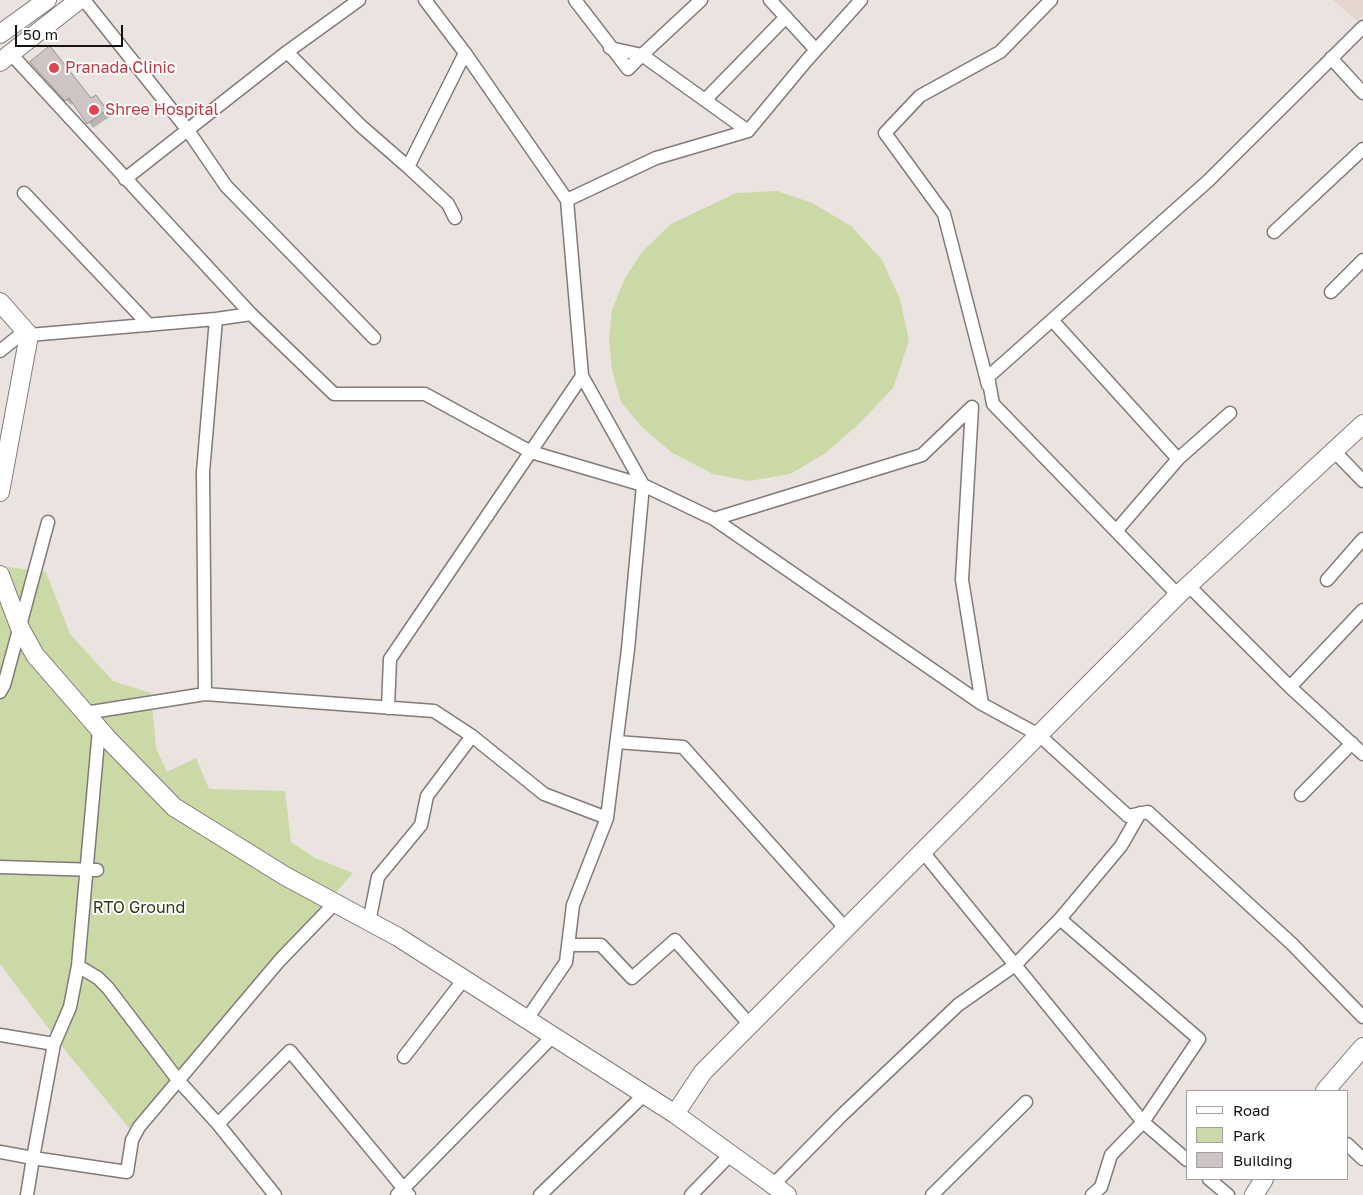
<!DOCTYPE html>
<html>
<head>
<meta charset="utf-8">
<style>
  body { margin:0 }
  #map { position:relative; width:1363px; height:1195px; overflow:hidden; background:#eae3df; font-family:"Golos Text",sans-serif }
  canvas { display:block }
  .legend { position:absolute; left:1186px; top:1090px; width:162px; height:90px; box-sizing:border-box; background:#fff; border:1px solid #a1a09f; margin:0; padding:6px 9px; list-style:none; font-size:15px; color:#141110 }
  .legend li { display:flex; align-items:center; gap:10px; height:25px }
  .legend b { width:25px; border:1px solid #a1a09f }
  .scale { position:absolute; left:15px; top:25px; width:108px; height:22px; box-sizing:border-box; border:2px solid #141110; border-top:0; padding-left:6px; font-size:15px; line-height:18px; white-space:nowrap; color:#141110; -webkit-text-stroke:4px #fff; paint-order:stroke }
</style>
</head>
<body>
<div id="map">
<canvas width="1363" height="1195"></canvas>
<ul class="legend">
<li><b style="height:6px;background:#fff"></b>Road</li>
<li><b style="height:14px;background:#cbd9a6"></b>Park</li>
<li><b style="height:14px;background:#cdc4c3"></b>Building</li>
</ul>
<div class="scale">50 m</div>
</div>
<script>
const context = document.querySelector('canvas').getContext('2d');
context.lineJoin = 'round';
function paint(path, color) {
  context.fillStyle = color;
  context.fill(path, 'evenodd');
}
function trace(path, color, width, dash) {
  context.strokeStyle = color;
  context.lineWidth = width;
  context.lineCap = dash ? 'butt' : 'round';
  context.setLineDash(dash || []);
  context.stroke(path);
}
function drawText(font, color, halo, rows, align = 'center') {
  context.font = font + ' "Golos Text",sans-serif';
  context.lineWidth = 4;
  context.setLineDash([]);
  context.textBaseline = 'middle';
  context.strokeStyle = halo;
  context.fillStyle = color;
  for (const [text, x, y, turn = 0] of rows) {
    context.save();
    context.translate(x, y);
    context.rotate((+turn || 0) * Math.PI / 180);
    context.textAlign = isNaN(turn) ? turn : align;
    if (halo) context.strokeText(text, 0, 0);
    context.fillText(text, 0, 0);
    context.restore();
  }
}
paint(new Path2D(`
  M1333,0H1363V16L1357,21Z`), '#e4d6ce');
paint(new Path2D(`
  M777,191L812,203L851,226L882,260L900,299L909,341L893,388L859,424L824,454L790,474L749,481L713,474L671,452L642,427L621,402L612,370L609,339L612,310L625,278L642,252L671,224L736,193Z
  M0,566L46,572L70,634L113,681L151,693L156,748L167,772L196,758L209,789L285,791L291,842L315,858L353,873L129,1128L64,1049L0,964Z`), '#cbd9a6');
paint(new Path2D(`
  M31,62L92,99L101,102L111,116L93,128L74,103L71,105Z`), '#0003');
const building = new Path2D(`
  M50,46L91,98L96,95L107,110L87,124L69,98L65,101L30,62Z`);
paint(building, '#cdc4c3');
trace(building, '#97908e', 1);
const street = new Path2D(`
  M84,0L187,129L226,186L374,338
  M575,0L628,69L642,55L748,131L807,60L861,0
  M770,0L816,50
  M610,48L642,55L701,0
  M287,52L361,126L408,167L465,53
  M11,54L251,314L334,394H425L531,452L643,485L714,519L982,704L1039,735L1128,816L1148,812L1292,944L1363,1017
  M1331,58L1363,93
  M705,100L786,17
  M408,167L448,204L455,218
  M125,179L287,52L359,0
  M24,193L149,325
  M567,200L656,158L748,131
  M1274,232L1363,149
  M1331,292L1363,260
  M216,319L251,314
  M1052,320L1178,459L1230,413
  M29,335L216,319L203,472L205,694
  M0,351L25,331
  M988,385L944,214L885,133L920,96L1000,52L1051,0
  M1334,451L1363,481
  M714,519L922,455L972,407L962,580L982,704
  M1116,531L1178,459
  M1327,580L1363,539
  M1188,585L1290,687L1363,754
  M1178,595L993,404L988,377L1208,181L1363,27
  M1290,687L1363,610
  M0,692L4,685L48,522
  M388,708L390,659L582,376L567,200L465,53L425,0
  M85,713L205,694L434,711L472,736L544,794L607,818
  M617,742L683,747L846,929
  M1301,795L1352,743
  M923,852L1143,1122L1187,1160
  M0,867L97,870
  M1060,919L1121,846L1140,813
  M369,922L378,877L421,825L427,796L472,736
  M568,945H601L632,978L675,940L750,1025
  M78,966L98,978L108,988L178,1080L218,1124
  M527,1019L566,962L573,905L607,818L628,649L643,485L582,376
  M0,1035L54,1044L33,1158L0,1152
  M54,1044L70,1007L78,966L99,729
  M404,1057L464,979
  M1347,1144L1363,1159
  M1209,1179L1228,1195
  M773,1185L841,1116L958,1005L1015,965L1060,919L1199,1039L1143,1122L1111,1155L1101,1187L1092,1195
  M27,1195L33,1158L127,1172L132,1140L139,1127L280,960L334,904
  M275,1195L218,1124L290,1051L409,1195
  M397,1195L553,1036
  M540,1195L645,1094
  M691,1195L731,1154
  M932,1195L1026,1102`);
const secondary = new Path2D(`
  M0,34L47,0
  M0,62L79,0
  M0,302L29,335L0,492
  M0,575L20,628L35,655L107,738L174,807L285,876L398,937L675,1114L787,1195
  M1325,1091L1363,1047
  M675,1114L703,1072L1178,595L1363,424
  M1254,1195L1264,1179`);
trace(street, '#817a77', 15);
trace(secondary, '#817a77', 20);
trace(street, '#fff', 12);
trace(secondary, '#fff', 18);
for (const [x, y, r, color] of [
  [54,68,6,"#e0444e"],
  [94,110,6,"#e0444e"]
]) {
  const dot = new Path2D();
  dot.arc(x, y, r, 0, 2 * Math.PI);
  context.fillStyle = color;
  context.fill(dot);
  trace(dot, '#fff', 2);
}
drawText('16px', '#be3a42', '#fff', [
  ["Pranada Clinic",65,68],
  ["Shree Hospital",105,110]
], 'left');
drawText('16px', '#303a0e', '#fff', [
  ["RTO Ground",139,908]
]);
</script>
</body>
</html>
